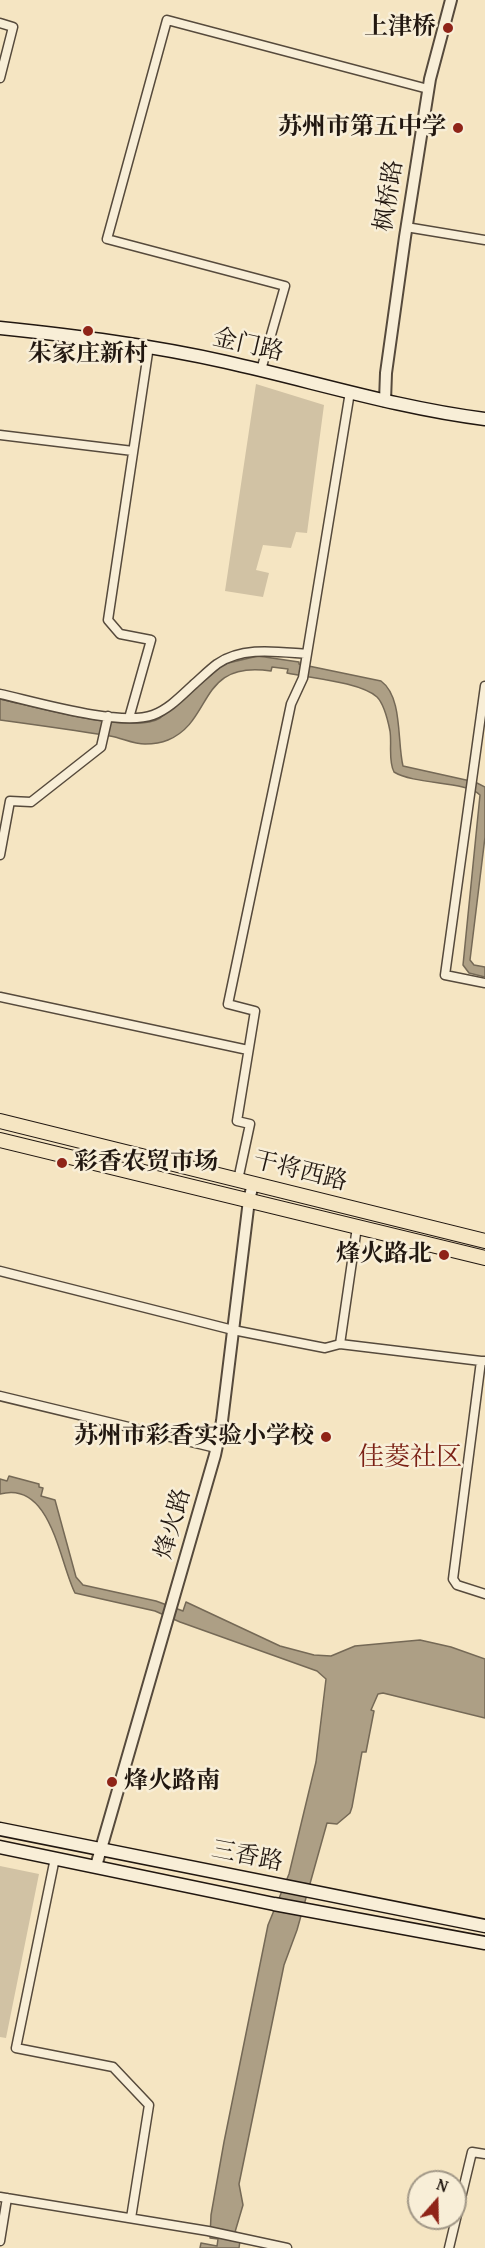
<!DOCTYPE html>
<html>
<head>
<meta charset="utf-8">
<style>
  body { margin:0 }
  #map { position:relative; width:485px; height:2248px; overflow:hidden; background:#f5e5c2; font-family:"Gentium Book Plus",serif }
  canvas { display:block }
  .north { position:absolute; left:407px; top:2170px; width:60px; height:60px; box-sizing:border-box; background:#f8eed7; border:2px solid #a29887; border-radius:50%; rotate:20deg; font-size:16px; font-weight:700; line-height:24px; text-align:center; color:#211710 }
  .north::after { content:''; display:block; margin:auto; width:21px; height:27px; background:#8f2418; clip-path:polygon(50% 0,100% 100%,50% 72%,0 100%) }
</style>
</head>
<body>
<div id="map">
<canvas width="485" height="2248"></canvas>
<div class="north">N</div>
</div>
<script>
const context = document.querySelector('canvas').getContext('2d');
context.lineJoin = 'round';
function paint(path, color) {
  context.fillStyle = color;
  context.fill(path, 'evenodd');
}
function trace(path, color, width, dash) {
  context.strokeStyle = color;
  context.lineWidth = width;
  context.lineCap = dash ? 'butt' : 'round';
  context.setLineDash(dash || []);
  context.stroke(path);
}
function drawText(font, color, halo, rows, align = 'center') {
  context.font = font + ' "Gentium Book Plus","Noto Serif SC",serif';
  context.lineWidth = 5;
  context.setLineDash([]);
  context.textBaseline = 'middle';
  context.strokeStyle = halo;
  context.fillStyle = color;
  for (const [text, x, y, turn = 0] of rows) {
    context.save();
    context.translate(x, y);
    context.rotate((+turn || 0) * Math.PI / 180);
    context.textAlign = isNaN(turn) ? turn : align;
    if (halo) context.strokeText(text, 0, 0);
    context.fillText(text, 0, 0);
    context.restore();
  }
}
paint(new Path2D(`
  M256,384L324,405L307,533L296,532L291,548L263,545L256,570L269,573L263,597L225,591Z
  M0,1866L39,1874L6,2038L0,2037Z`), '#d1c2a4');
const water = new Path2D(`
  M258,656L299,662V664L381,681C403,697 397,742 403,766L475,782L485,787V837L470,960L474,965L485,967V977L469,973L463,965L480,795C466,781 415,785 394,772C388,761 392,744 390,731C388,721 384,704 377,697C360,682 310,678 287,673L288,669L272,667L271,671C197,660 214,721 168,740C161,743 153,744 145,744C133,744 122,738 110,736C73,730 37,725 0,720V699C32,706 133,735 160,718L224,664Z
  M9,1476L39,1484V1487L43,1488L41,1496L55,1500L76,1577L83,1585L156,1601L183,1611L186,1602L280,1646L314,1655L331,1656L355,1646L420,1640L451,1647L485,1659V1718L383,1693L378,1694L371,1710L374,1711L366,1752H362L352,1807L350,1813L337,1824L327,1823L297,1930L284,1965L239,2184L243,2205L235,2232L241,2234L239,2248H200L201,2243L217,2246L218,2239L210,2238L211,2215L224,2142L268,1925L289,1874L316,1762L326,1679L317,1671L180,1622L155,1611L75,1593C59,1561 51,1480 0,1494V1479L7,1481Z`);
paint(water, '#ad9f85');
trace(water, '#756956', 1.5);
const minor = new Path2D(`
  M0,23L13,27L0,78
  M406,227L485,240
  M261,370L285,286L107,239L167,20L428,89
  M0,435L133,451
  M485,686L445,975L485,983
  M0,694C36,702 120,727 153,715C169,709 181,696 193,685C201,678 209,670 217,664C243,646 278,652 307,654
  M129,718L151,640L120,634L108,620L149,346
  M0,855L10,801L31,802L101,747L108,716
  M0,997L248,1050
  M238,1180L250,1124L237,1121L255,1011L228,1004L291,704L303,678L350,392
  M357,1227L340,1344L481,1361
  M0,1271L233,1330L325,1348L340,1344
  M485,1361H481L453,1579L457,1585L485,1594
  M0,1396L216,1448
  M55,1858L16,2048L113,2067L149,2105L131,2218
  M0,2197L208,2231L287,2248
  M0,2241L7,2198
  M449,2248L472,2152L485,2154`);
const tertiary = new Path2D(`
  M385,401L386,373L405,237L430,79L451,0
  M96,1866L215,1455L222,1421L249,1200L253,1184`);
const secondary = new Path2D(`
  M0,328C76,336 151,345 226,362C312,381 397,408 485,419
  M0,1829L485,1926
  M0,1847L274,1904L485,1943`);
const primary = new Path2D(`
  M0,1121L485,1241
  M0,1140L485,1258`);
trace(minor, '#564a3c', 11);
trace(tertiary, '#564a3c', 14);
trace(secondary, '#211710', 15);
trace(primary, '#211710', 16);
trace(minor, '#f8eed7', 8);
trace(tertiary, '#f8eed7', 10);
trace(secondary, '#f8eed7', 12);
trace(primary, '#f5e5c2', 14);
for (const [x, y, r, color] of [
  [448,28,6,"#8f2418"],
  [458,128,6,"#8f2418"],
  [88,331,6,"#8f2418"],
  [62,1163,6,"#8f2418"],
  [444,1255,6,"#8f2418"],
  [326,1437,6,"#8f2418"],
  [112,1782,6,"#8f2418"]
]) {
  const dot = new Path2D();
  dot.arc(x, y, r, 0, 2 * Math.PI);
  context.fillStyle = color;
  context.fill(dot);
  trace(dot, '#f8eed7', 2);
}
drawText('bold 24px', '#211710', '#f8eed7', [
  ["上津桥",436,28],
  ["苏州市第五中学",446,128],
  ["朱家庄新村",88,355,"center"],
  ["彩香农贸市场",74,1163,"left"],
  ["烽火路北",432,1255],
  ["苏州市彩香实验小学校",314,1437],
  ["烽火路南",124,1782,"left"]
], 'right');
drawText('24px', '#211710', '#f8eed7', [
  ["枫桥路",390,196,-81],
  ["金门路",248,346,13],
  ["干将西路",300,1172,14],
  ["烽火路",174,1524,-74],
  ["三香路",247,1857,11]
]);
drawText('26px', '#7a1f14', '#f8eed7', [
  ["佳菱社区",410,1458]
]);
</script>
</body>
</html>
